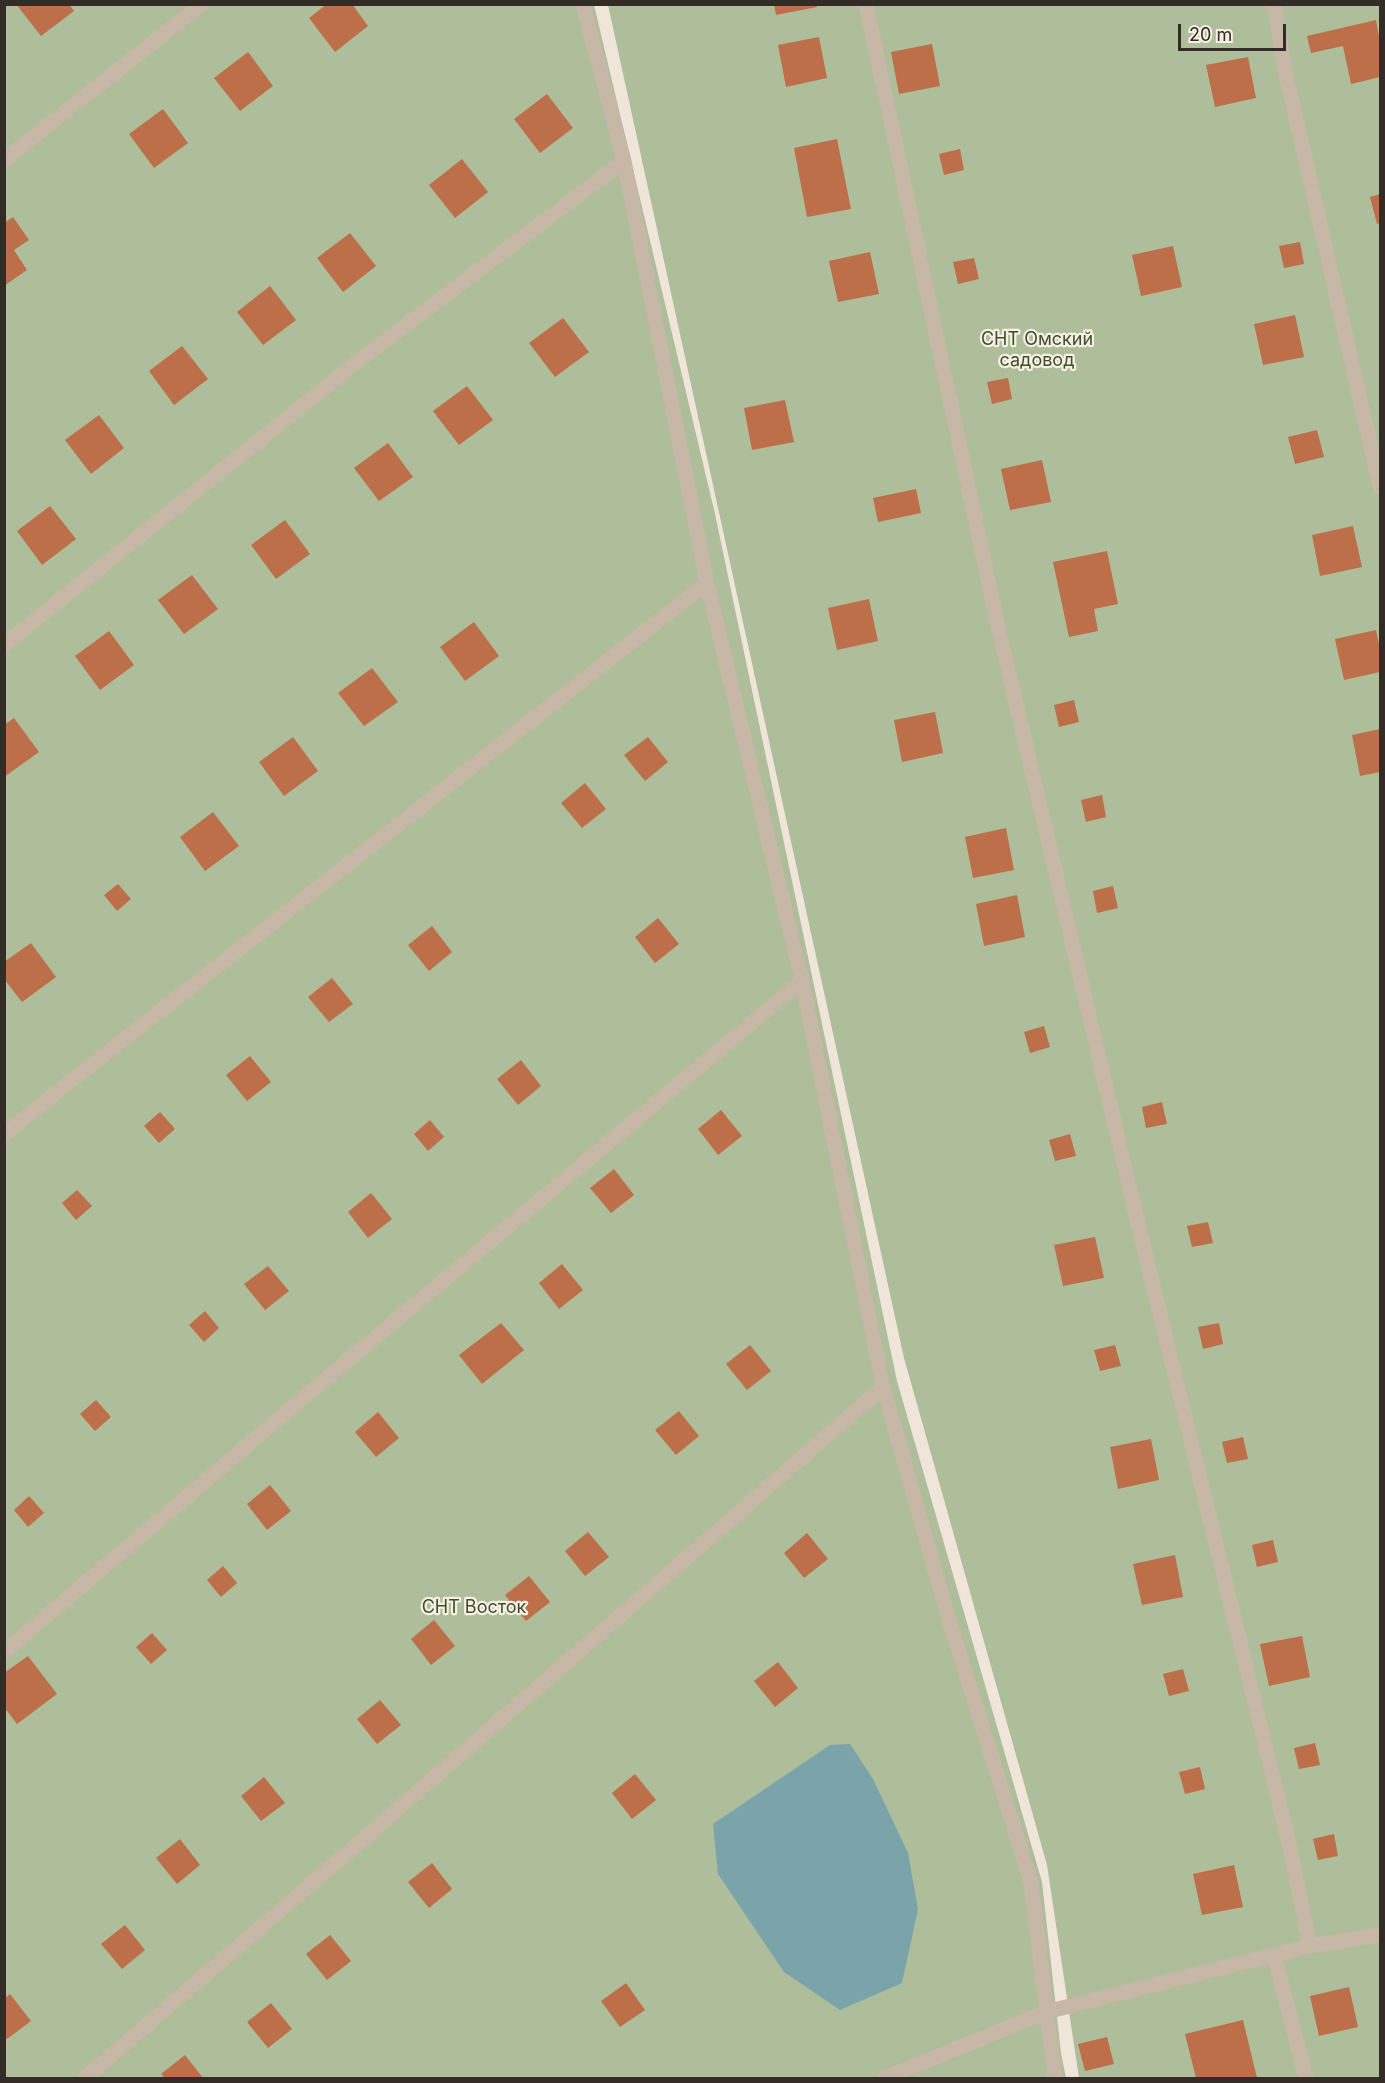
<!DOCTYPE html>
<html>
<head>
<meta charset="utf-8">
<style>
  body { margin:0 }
  #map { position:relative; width:1385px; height:2083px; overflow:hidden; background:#efe6d9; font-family:Inter,sans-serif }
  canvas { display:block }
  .frame { position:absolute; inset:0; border:6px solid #332b26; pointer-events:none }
  .scale { position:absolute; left:1178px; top:24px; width:108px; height:27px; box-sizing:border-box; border:3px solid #332b26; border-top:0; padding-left:8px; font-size:18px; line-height:21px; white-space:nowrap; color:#332b26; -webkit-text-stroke:4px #f7f0e5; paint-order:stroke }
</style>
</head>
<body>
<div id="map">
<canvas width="1385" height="2083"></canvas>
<div class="frame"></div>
<div class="scale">20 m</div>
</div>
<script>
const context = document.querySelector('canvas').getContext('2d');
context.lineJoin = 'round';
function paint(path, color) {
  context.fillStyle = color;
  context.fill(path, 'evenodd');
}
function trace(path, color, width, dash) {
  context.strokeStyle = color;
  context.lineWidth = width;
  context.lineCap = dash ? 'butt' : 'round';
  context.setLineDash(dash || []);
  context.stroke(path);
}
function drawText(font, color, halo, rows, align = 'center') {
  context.font = font + ' Inter,sans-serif';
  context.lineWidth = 4.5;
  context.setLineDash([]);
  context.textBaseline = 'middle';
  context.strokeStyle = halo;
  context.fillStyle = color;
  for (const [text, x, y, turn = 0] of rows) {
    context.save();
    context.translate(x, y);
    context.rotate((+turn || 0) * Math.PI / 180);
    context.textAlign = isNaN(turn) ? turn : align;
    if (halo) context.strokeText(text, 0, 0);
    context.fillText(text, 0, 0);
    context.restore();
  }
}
paint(new Path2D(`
  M5,5H594L715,514L897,1381L1042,1882L1061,2053L1066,2078H5Z
  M608,5H1380V2078H1079L1047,1865L904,1358Z`), '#aebd9a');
paint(new Path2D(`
  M850,1744L873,1779L908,1853L918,1909L902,1983L840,2010L784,1972L718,1874L713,1824L830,1745Z`), '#7aa4aa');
paint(new Path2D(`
  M16,4H69L74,11L41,36Z
  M327,4H352L368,26L335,52L309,18Z
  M774,4H816L817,7L776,15Z
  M1376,20L1380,42V77L1351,84L1343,46L1311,53L1307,36Z
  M819,37L827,78L786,87L778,45Z
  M932,44L940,86L899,94L891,52Z
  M248,52L273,86L240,111L214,78Z
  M1248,57L1256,98L1215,107L1206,65Z
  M547,94L573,128L540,153L514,119Z
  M163,109L188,143L154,168L129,134Z
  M837,139L851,209L807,217L794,148Z
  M960,149L964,170L944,175L939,154Z
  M462,159L488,192L455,218L429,185Z
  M1380,194V223L1377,224L1370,197Z
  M13,217L29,240L14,250L27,270L4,286V223Z
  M350,233L376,266L343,292L317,258Z
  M1300,242L1304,264L1284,268L1279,246Z
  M1173,246L1182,287L1141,296L1132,255Z
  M870,252L879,294L838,302L829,261Z
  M974,258L979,279L958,284L953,262Z
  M270,286L296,320L263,345L237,312Z
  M1295,315L1304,357L1263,365L1254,324Z
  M563,318L589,352L555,377L529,343Z
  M182,346L208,379L174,405L149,371Z
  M1008,378L1012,399L992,404L987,382Z
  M467,386L493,420L459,445L433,411Z
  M785,400L794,442L752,450L744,408Z
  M99,415L124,448L91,474L65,440Z
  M1317,430L1324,457L1295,464L1288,437Z
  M388,443L413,477L379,501L354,468Z
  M1042,460L1051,502L1010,510L1001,469Z
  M916,489L921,513L878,522L873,498Z
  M50,506L76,539L42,565L17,531Z
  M285,520L310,554L276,579L251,545Z
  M1353,526L1362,567L1320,576L1312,535Z
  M1107,551L1118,604L1094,609L1098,631L1069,637L1053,562Z
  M192,575L218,609L184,634L158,600Z
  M869,599L878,641L837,650L828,608Z
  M474,622L499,656L465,681L440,647Z
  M1376,630L1380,649V672L1344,680L1335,639Z
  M109,631L134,665L100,690L75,656Z
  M372,668L398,702L364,726L338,693Z
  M1074,700L1079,722L1059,727L1054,705Z
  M935,712L943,753L902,762L894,720Z
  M14,718L39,752L4,777V725Z
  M1380,729V772L1360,776L1352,735Z
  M293,737L318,771L284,796L259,762Z
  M648,737L668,762L645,781L624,755Z
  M585,783L606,809L582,828L561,803Z
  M1102,795L1106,817L1086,822L1081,800Z
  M213,812L239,846L205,871L180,837Z
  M1006,828L1014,870L973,878L965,837Z
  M118,884L131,899L117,911L104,895Z
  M1113,886L1118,908L1097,913L1093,891Z
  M1017,895L1025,937L984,946L976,904Z
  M658,918L679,944L655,963L635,937Z
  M432,926L452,952L429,971L408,945Z
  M31,943L56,977L22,1002L4,979V962Z
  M332,978L353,1004L329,1022L308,997Z
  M1044,1026L1050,1047L1030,1053L1024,1032Z
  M250,1056L271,1082L247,1101L226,1075Z
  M521,1060L541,1086L518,1105L497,1079Z
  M1162,1102L1167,1124L1146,1128L1142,1107Z
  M721,1110L742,1136L718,1155L698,1129Z
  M160,1112L175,1129L159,1143L144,1126Z
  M430,1120L444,1137L428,1151L414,1134Z
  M1070,1134L1076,1156L1055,1161L1049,1140Z
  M614,1169L634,1195L611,1213L590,1188Z
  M77,1190L92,1206L76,1220L62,1203Z
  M371,1193L392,1219L368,1238L348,1212Z
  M1208,1222L1213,1243L1192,1247L1187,1226Z
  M1095,1237L1104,1278L1063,1286L1054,1245Z
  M562,1264L583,1290L559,1309L539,1283Z
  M268,1266L289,1291L265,1310L244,1284Z
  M205,1311L219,1328L204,1342L189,1325Z
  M501,1323L524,1350L482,1384L459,1355Z
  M1219,1323L1223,1344L1203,1349L1198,1327Z
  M750,1345L771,1371L747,1390L726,1364Z
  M1115,1345L1121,1366L1100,1371L1094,1350Z
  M96,1400L111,1417L95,1431L80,1414Z
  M679,1411L699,1436L676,1455L655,1430Z
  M378,1412L399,1438L376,1457L355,1432Z
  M1243,1437L1248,1459L1227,1463L1222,1442Z
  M1151,1439L1159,1480L1118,1489L1110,1447Z
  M270,1485L291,1511L267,1530L247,1504Z
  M29,1496L44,1513L28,1527L14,1510Z
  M588,1532L609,1557L585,1576L565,1551Z
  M807,1533L828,1559L804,1578L784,1553Z
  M1273,1540L1278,1562L1257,1567L1252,1545Z
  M1175,1555L1183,1597L1142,1605L1133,1564Z
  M223,1566L237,1583L221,1597L207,1580Z
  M529,1576L550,1602L526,1621L505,1595Z
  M434,1620L455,1646L431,1665L411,1639Z
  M152,1633L167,1650L151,1664L136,1647Z
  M1302,1636L1310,1677L1269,1686L1260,1644Z
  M28,1656L57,1694L17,1724L4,1707V1673Z
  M778,1662L798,1688L775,1707L754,1681Z
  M1183,1669L1189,1691L1169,1696L1163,1674Z
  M380,1700L401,1725L377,1744L357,1719Z
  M1315,1743L1320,1765L1299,1769L1294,1748Z
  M1200,1767L1205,1789L1185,1794L1179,1772Z
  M635,1774L656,1800L632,1819L612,1793Z
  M264,1777L285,1803L261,1821L241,1796Z
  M1334,1834L1338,1856L1318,1860L1313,1839Z
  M180,1839L200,1865L177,1884L156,1858Z
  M432,1863L452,1889L429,1908L408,1882Z
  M1234,1865L1243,1907L1202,1915L1193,1874Z
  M125,1925L145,1950L122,1969L101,1944Z
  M330,1935L351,1961L327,1980L306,1954Z
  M626,1983L645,2010L620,2027L601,2001Z
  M1349,1987L1358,2027L1319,2036L1310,1996Z
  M10,1994L31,2021L7,2039L4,2036V1999Z
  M271,2003L292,2029L268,2048L247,2022Z
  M1243,2020L1257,2078H1196L1185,2034Z
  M1107,2037L1114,2064L1085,2071L1078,2044Z
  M185,2055L203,2078H165L161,2074Z`), '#bd6f49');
trace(new Path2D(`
  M583,4L624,161L707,583L802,981L883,1387L949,1620L1031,1882L1055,2078
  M866,4L997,622L1139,1228L1289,1843L1310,1946
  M1274,4L1285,70L1380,487
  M4,160L202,4
  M4,645L362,358L624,161
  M4,1135L67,1084L707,583
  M4,1652L322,1382L802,981
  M1274,1955L1306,2078
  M85,2078L375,1829L883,1387
  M885,2078L1046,2012L1310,1946L1380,1935`), '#c6b7a6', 15);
drawText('18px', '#3f4f2c', '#f7f0e5', [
  ["СНТ Омский",1037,340],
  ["садовод",1037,361],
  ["СНТ Восток",474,1608]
]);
</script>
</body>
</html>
